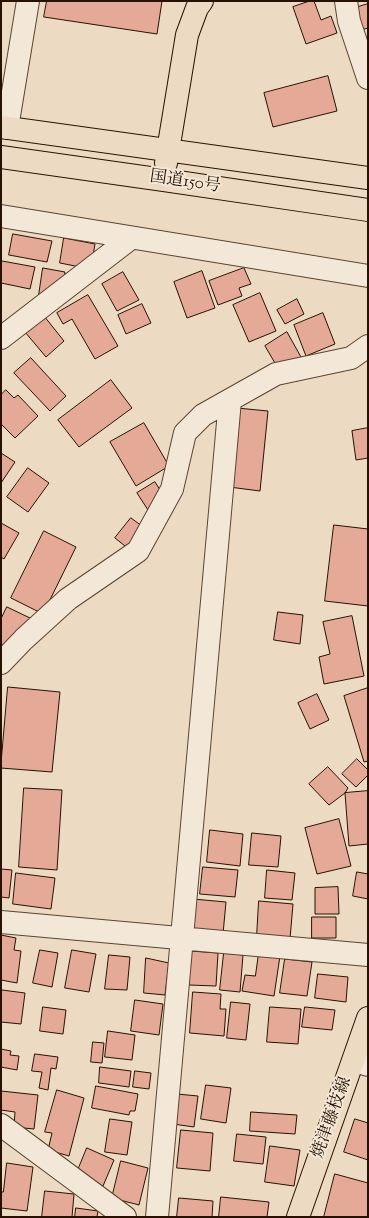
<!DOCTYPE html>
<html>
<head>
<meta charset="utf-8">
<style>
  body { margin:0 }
  #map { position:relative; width:369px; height:1218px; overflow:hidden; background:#ecdbc2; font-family:"Sorts Mill Goudy",serif }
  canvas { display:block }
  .frame { position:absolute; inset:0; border:2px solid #281101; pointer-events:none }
</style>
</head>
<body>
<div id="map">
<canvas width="369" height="1218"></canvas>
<div class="frame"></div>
</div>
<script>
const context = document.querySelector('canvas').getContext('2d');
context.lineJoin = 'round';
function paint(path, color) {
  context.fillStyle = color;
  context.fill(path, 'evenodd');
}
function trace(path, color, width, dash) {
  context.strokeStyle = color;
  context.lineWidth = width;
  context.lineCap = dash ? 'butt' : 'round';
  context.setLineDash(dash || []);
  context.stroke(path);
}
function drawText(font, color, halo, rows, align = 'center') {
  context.font = font + ' "Sorts Mill Goudy","Noto Serif JP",serif';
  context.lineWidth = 4;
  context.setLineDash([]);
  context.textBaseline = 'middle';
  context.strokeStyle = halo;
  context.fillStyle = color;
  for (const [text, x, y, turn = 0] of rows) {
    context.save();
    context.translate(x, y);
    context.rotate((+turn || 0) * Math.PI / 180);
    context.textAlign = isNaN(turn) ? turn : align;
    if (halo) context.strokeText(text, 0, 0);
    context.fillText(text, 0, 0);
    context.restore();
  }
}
const building = new Path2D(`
  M47,1H162L157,34L44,17Z
  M310,1H314L321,20L331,16L337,33L306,44L293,7Z
  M368,4V28L361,30L355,8Z
  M328,76L337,111L273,127L264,93Z
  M13,234L52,241L47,262L9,255Z
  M64,238L95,244L92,262L85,268L60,263Z
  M2,261L35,267L30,289L1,283Z
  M43,268L65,272L61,298L39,295Z
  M244,268L251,284L239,288L242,296L218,305L209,281Z
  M202,271L215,308L187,318L174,282Z
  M123,272L139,300L117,311L102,284Z
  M260,293L276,331L249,342L233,305Z
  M88,295L118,346L95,359L72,319L63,324L57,313Z
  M297,299L304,314L285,324L277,310Z
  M142,304L151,323L126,334L118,315Z
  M323,313L335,344L306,356L294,325Z
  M44,316L64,341L46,357L25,332Z
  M287,332L301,357L279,370L265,346Z
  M31,358L66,396L50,411L14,373Z
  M111,380L132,408L79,447L58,420Z
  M6,390L14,398L18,395L38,416L15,438L1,424V395Z
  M237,408L268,411L260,491L229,487Z
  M144,423L169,466L136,486L110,442Z
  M368,428V458L356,460L352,431Z
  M1,453L15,462L1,483Z
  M28,468L49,483L28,512L7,497Z
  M155,482L166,499L148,510L137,493Z
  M131,518L146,529L130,550L115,538Z
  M1,523L19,533L4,559L1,557Z
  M334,525L368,529V606L325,601Z
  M44,531L76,547L43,614L11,598Z
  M7,607L30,618L14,650L1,644V619Z
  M278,612L303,615L300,644L274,640Z
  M352,616L364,676L324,684L319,657L330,654L323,622Z
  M8,687L60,692L52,772L1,768Z
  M368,688V761L364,762L344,696Z
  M317,694L329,720L310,729L298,703Z
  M357,759L368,770V775L356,787L342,774Z
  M328,767L348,788L345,793L329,805L309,784Z
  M24,788L62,790L57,870L19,867Z
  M368,791V844L349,846L345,793Z
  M339,819L351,866L317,874L305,828Z
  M210,830L243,834L240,866L207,862Z
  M252,833L281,836L278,867L249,865Z
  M203,867L238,870L235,897L200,894Z
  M1,869L12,870L9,898L1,897Z
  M267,870L295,873L292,900L265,898Z
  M357,872L368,874V899L353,896Z
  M16,873L55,878L51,909L13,904Z
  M338,887L339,914H315V888Z
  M193,899L226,902L223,934L190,931Z
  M259,901L293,904L290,939L257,936Z
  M312,917H336V938H312Z
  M1,935L16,938L14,950L21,951L17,983L1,980Z
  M40,950L58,953L52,987L33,983Z
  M72,950L96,954L89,992L65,988Z
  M191,951L218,953L216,986L189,985Z
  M224,953L243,955L240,992L220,990Z
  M259,953L280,956L274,996L242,991L245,975L255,976Z
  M109,955L130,957L127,990L105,989Z
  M146,958L169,963L165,995L144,993Z
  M285,959L312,962L307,996L280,993Z
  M318,974L348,977L346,1002L315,998Z
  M2,990L25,993L21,1024L1,1022Z
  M193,992L221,994L220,1009H226L224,1036L190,1033Z
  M135,1000L163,1004L159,1035L131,1031Z
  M231,1002L250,1004L246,1040L227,1038Z
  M43,1007L66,1010L63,1034L40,1031Z
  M270,1007L301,1009L298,1044L267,1042Z
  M305,1007L335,1010L332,1030L302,1027Z
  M108,1031L135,1035L132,1060L105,1057Z
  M93,1042L104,1043L102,1063L91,1062Z
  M1,1049L11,1051L10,1055L19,1056L17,1070L1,1067Z
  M35,1054L58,1057L56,1069L51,1068L48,1090L39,1088L42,1072L32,1071Z
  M100,1067L131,1071L129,1087L99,1083Z
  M135,1071L151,1073L149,1089L133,1087Z
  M206,1085L231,1088L226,1123L201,1119Z
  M96,1086L138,1094L135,1111H130L129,1115L92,1108Z
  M57,1090L84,1098L69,1156L48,1150L52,1133L45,1132Z
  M1,1091L38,1095L34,1129L14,1127L15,1112L1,1110Z
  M177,1094L198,1096L194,1127L173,1124Z
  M251,1112L297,1115L295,1134L250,1131Z
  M110,1119L132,1122L127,1155L105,1152Z
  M355,1119L368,1123V1160L344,1152Z
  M181,1130L213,1133L210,1171L177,1168Z
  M237,1134L266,1137L263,1164L234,1161Z
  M270,1146L300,1150L294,1186L265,1182Z
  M87,1148L114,1160L103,1186L76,1175Z
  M121,1161L148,1168L139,1205L112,1198Z
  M7,1163L33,1167L27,1211L1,1208V1192H3Z
  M335,1174L368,1183V1217H324Z
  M45,1191L74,1194L72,1217H42Z
  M221,1197L269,1202L267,1217H219Z
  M179,1198L213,1201L212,1217H177Z
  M76,1208L98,1211L97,1217H75Z`);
paint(building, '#e5a997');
trace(building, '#281101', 1);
const minor = new Path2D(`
  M346,1L349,21L368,78
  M7,128L28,1
  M1,216L368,276
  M1,338L131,238
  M1,663L24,639L68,599L138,551L172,489L185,433L203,415L276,374L351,358L368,346
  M1,922L368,955
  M354,1061L368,1065
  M1,1125L125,1217
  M157,1217L230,400`);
const major = new Path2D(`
  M298,1217L368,1018`);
const highway = new Path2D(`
  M1,127L368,178
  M1,157L164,180L368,210
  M166,163L187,35L197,8L202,1`);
trace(minor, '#594431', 24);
trace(major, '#281101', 24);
trace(highway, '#281101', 24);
trace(minor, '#f3e8d7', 22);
trace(major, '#ecdbc2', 22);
trace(highway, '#ecdbc2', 22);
drawText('17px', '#281101', '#f3e8d7', [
  ["国道150号",185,183,8],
  ["焼津藤枝線",333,1118,-70]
]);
</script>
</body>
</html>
